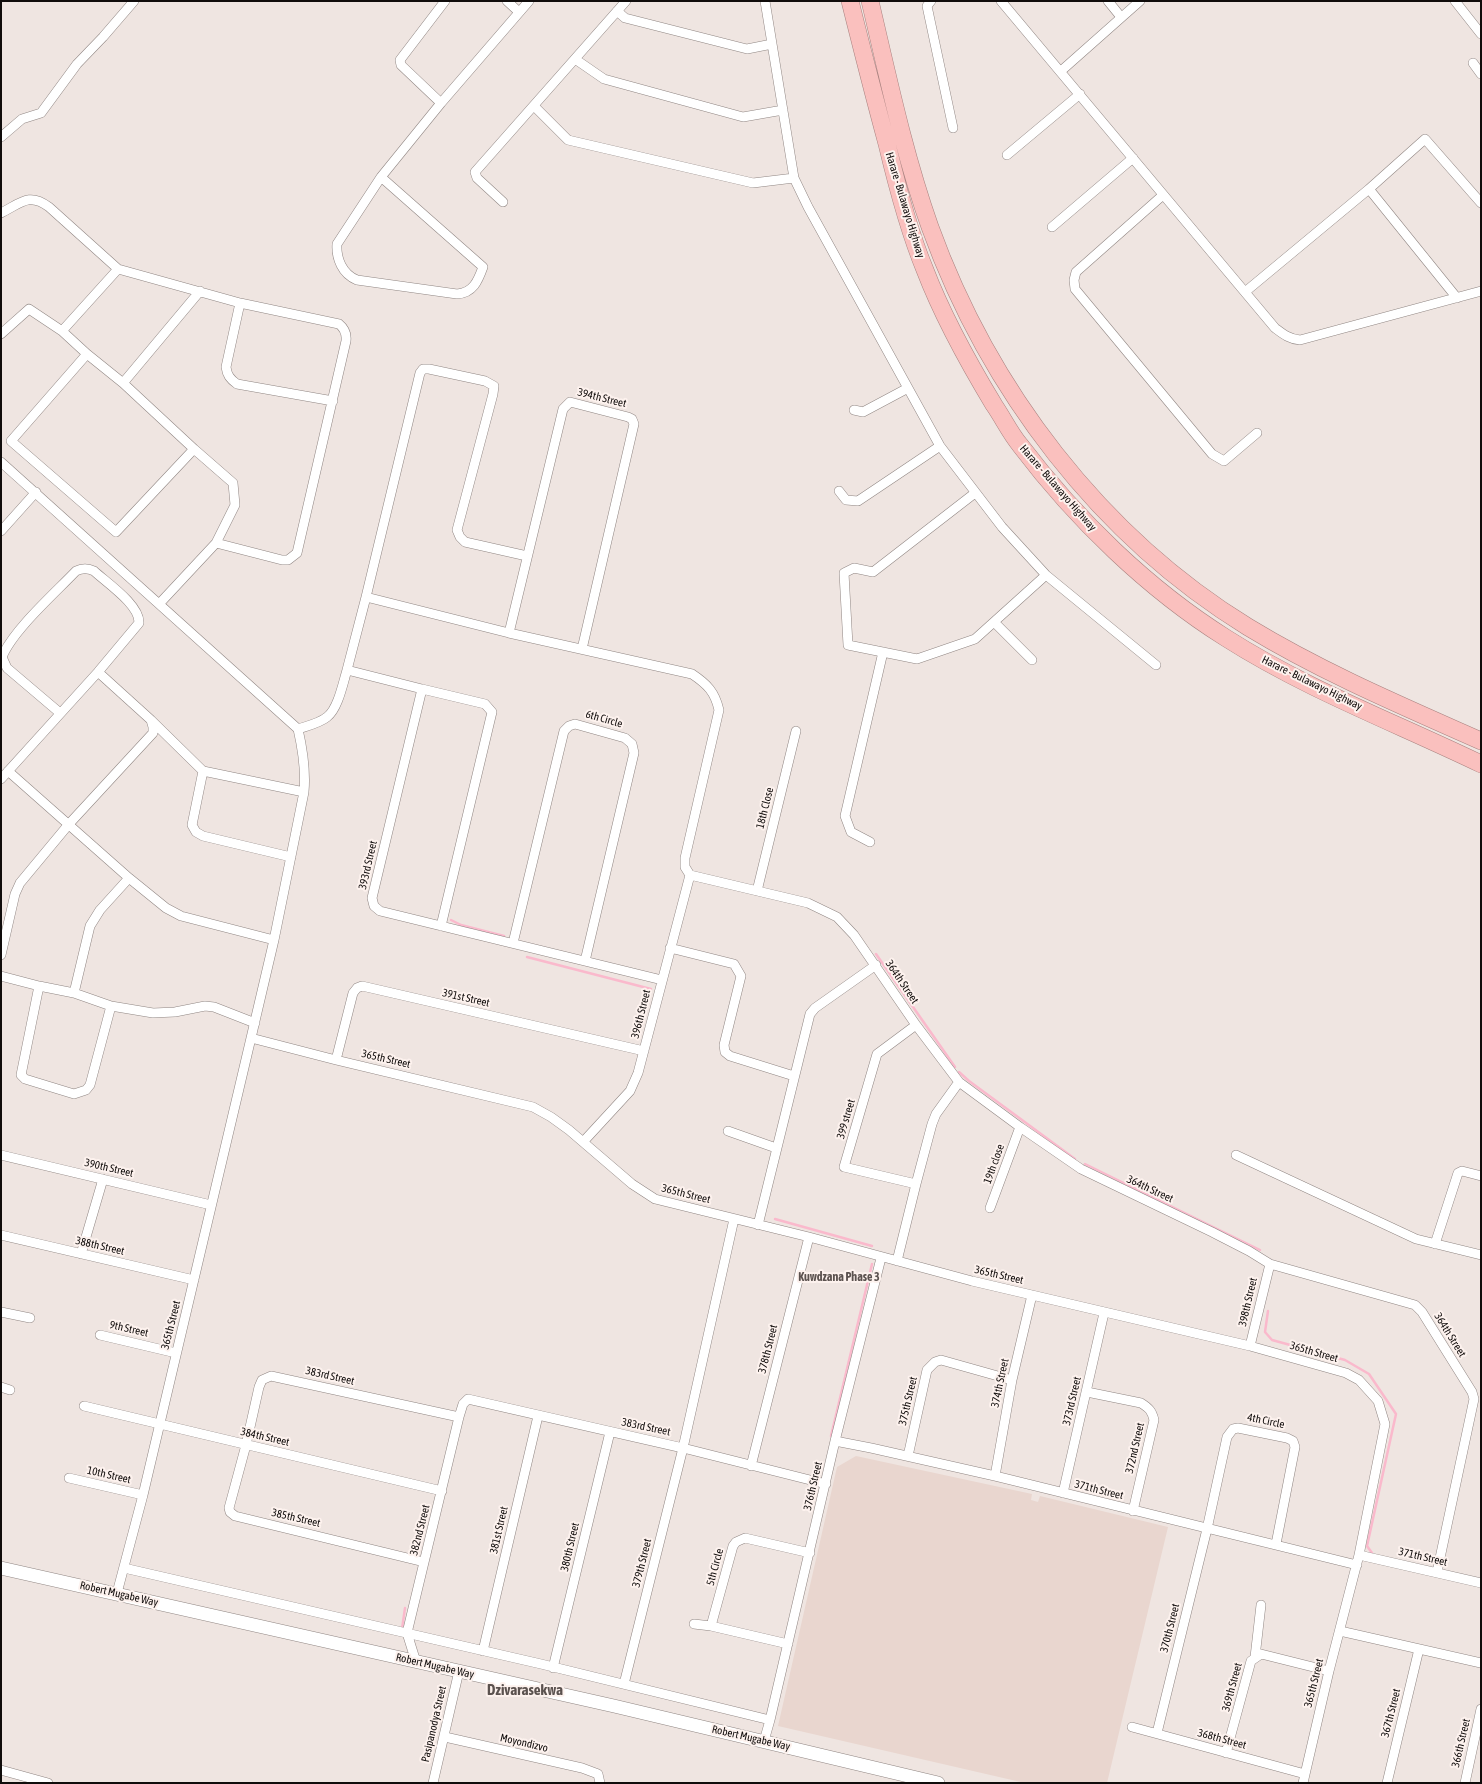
<!DOCTYPE html>
<html>
<head>
<meta charset="utf-8">
<style>
  body { margin:0 }
  #map { position:relative; width:1482px; height:1784px; overflow:hidden; background:#efe5e1; font-family:"Asap Condensed",sans-serif }
  canvas { display:block }
  .frame { position:absolute; inset:0; border:2px solid #100c0b; pointer-events:none }
</style>
</head>
<body>
<div id="map">
<canvas width="1482" height="1784"></canvas>
<div class="frame"></div>
</div>
<script>
const context = document.querySelector('canvas').getContext('2d');
context.lineJoin = 'round';
function paint(path, color) {
  context.fillStyle = color;
  context.fill(path, 'evenodd');
}
function trace(path, color, width, dash) {
  context.strokeStyle = color;
  context.lineWidth = width;
  context.lineCap = dash ? 'butt' : 'round';
  context.setLineDash(dash || []);
  context.stroke(path);
}
function drawText(font, color, halo, rows, align = 'center') {
  context.font = font + ' "Asap Condensed",sans-serif';
  context.lineWidth = 4;
  context.setLineDash([]);
  context.textBaseline = 'middle';
  context.strokeStyle = halo;
  context.fillStyle = color;
  for (const [text, x, y, turn = 0] of rows) {
    context.save();
    context.translate(x, y);
    context.rotate((+turn || 0) * Math.PI / 180);
    context.textAlign = isNaN(turn) ? turn : align;
    if (halo) context.strokeText(text, 0, 0);
    context.fillText(text, 0, 0);
    context.restore();
  }
}
paint(new Path2D(`
  M856,1456L1032,1494L1031,1500L1038,1502L1040,1496L1168,1527L1107,1783H1025L778,1726L837,1467Z`), '#e9d6cf');
trace(new Path2D(`
  M451,920L461,925L504,936
  M876,954L955,1067
  M527,957L651,989
  M959,1072L969,1081L1075,1159
  M1085,1164L1260,1250
  M775,1219L872,1246
  M1268,1311L1265,1332L1272,1340L1345,1360L1369,1374L1396,1414L1367,1546L1372,1553
  M831,1436L872,1264
  M402,1629L405,1608`), '#fab9cc', 2.5);
const street = new Path2D(`
  M507,1L519,12
  M765,1L794,178L808,207L940,446L1002,527L1046,575L1156,665
  M931,1L927,6L953,128
  M1001,1L1275,328C1283,334 1289,339 1300,340L1481,291
  M1108,1L1121,17
  M1455,1L1481,34
  M617,11L625,18L747,49L772,44
  M575,59L604,79L743,117L783,110
  M1473,63L1481,74
  M1061,71L1140,1
  M441,103L401,65L400,60L445,1
  M534,106L568,140L753,183L794,178
  M1,137L22,119L41,113L77,64L103,37L134,1
  M1007,155L1080,94
  M381,177L483,267C478,281 473,293 457,294L357,280C342,274 336,258 337,244L381,177L441,103L529,1
  M1369,189L1457,298
  M1163,195L1076,272L1074,280L1075,289L1212,454L1224,461L1257,433
  M503,202L477,178L475,172L626,1
  M1,213C21,203 29,192 49,207L118,269L240,303L339,324C344,328 347,333 346,341L297,553L288,560H282L216,543
  M1052,227L1133,158
  M1245,292L1369,189L1425,139L1481,203
  M240,303L226,367C227,375 230,379 237,384L333,401
  M62,331L118,269
  M1,334L29,309L62,331L87,354L123,383L194,449L233,483L235,505L216,543L160,603
  M87,354L11,441L116,532L194,449
  M123,383L200,291
  M854,410L863,412L908,388
  M1,462L298,729
  M839,491L846,500L858,501L940,446
  M975,493L873,572L854,568L844,573L848,645L917,659L975,639L1046,575
  M1,531L36,492
  M527,556L465,542L460,537L457,530L493,394L494,386L485,381L429,369H423L420,373L366,597L347,670L422,689L372,898L374,906L380,911L662,980
  M366,597L509,633L692,674C707,684 715,692 719,710L685,858V867L690,875
  M994,622L1032,660
  M509,633L563,409L570,402L628,417L632,419L634,424L582,649
  M98,672L151,720L203,771L304,792
  M422,689L485,704L492,712L441,926
  M8,771L129,878L166,908L181,916L274,940
  M203,771L192,825L196,832L203,836L291,857
  M1,779L98,672L139,623C140,605 107,583 94,571C88,568 82,568 76,571C55,593 13,630 2,657L7,668L60,713
  M870,842L851,832L845,816L883,652
  M690,875L808,903L837,917L854,935L916,1025L959,1082L1020,1127L1081,1169L1212,1232L1249,1251L1270,1264L1415,1305L1422,1312L1472,1392L1474,1399L1437,1572
  M757,891L796,731
  M513,943L564,731L569,726L575,724L625,738L632,744L634,753L585,961
  M670,948L734,964L741,976L724,1045L725,1052L730,1056L794,1076
  M1,955L15,894L20,883L69,824L153,733V727L151,720
  M1,976L39,986L74,993L111,1006L153,1013L175,1012L205,1006L214,1007L255,1023
  M39,986L21,1075L25,1079L74,1094L86,1090L90,1085L111,1006
  M74,993L90,926L100,910L129,878
  M251,1038L336,1060L533,1107L551,1117L569,1130L632,1184L655,1199L809,1237L972,1281L1250,1346L1346,1373L1359,1380L1378,1401L1385,1424L1359,1555L1329,1671L1303,1783
  M336,1060L353,993L357,988L362,986L644,1051
  M728,1131L776,1148
  M583,1142L630,1091L638,1073L690,875
  M1,1155L211,1205
  M1236,1155L1416,1239L1481,1255
  M916,1184L844,1167L877,1054L916,1025
  M990,1208L1020,1127
  M758,1225L810,1014L815,1008L876,965
  M1,1235L194,1280
  M1435,1244L1458,1173L1462,1171L1481,1176
  M81,1254L103,1179
  M897,1261L916,1184L932,1124L936,1114L959,1082
  M1,1312L30,1318
  M100,1335L176,1353
  M1250,1346L1270,1264
  M1,1387L10,1390
  M1087,1392L1141,1403C1149,1408 1152,1411 1154,1420L1133,1511
  M84,1406L442,1491
  M835,1441L871,1448L995,1476L1357,1565
  M908,1456L927,1370L935,1362L941,1360L1012,1380
  M751,1466L809,1237
  M995,1476L1012,1380L1032,1295
  M69,1478L143,1495
  M1063,1493L1104,1313
  M1359,1555L1481,1583
  M424,1562L235,1516L230,1512L229,1508L246,1445L259,1387L262,1380L271,1376L459,1417
  M124,1568L541,1664L770,1720L764,1741
  M117,1593L143,1495L251,1038L274,940L304,792C306,770 303,751 298,729C307,726 320,723 327,717C338,709 343,683 347,670
  M694,1624L711,1626L788,1644
  M711,1626L733,1546L736,1542L745,1538L810,1553
  M1340,1631L1481,1663
  M483,1651L538,1416
  M1255,1657L1261,1605
  M416,1662L407,1633L459,1417L463,1404L468,1399L683,1448L826,1484
  M553,1668L610,1432
  M624,1684L683,1448L734,1219
  M770,1720L835,1441L881,1258
  M1132,1727L1305,1774
  M1157,1733L1207,1529L1227,1437L1233,1429L1238,1428L1287,1438L1293,1441L1295,1447L1276,1544
  M445,1737L582,1768L598,1774L600,1783
  M1226,1753L1251,1661L1261,1654L1329,1671
  M1,1770L48,1783
  M433,1783L459,1671
  M1387,1783L1419,1649
  M1465,1783L1481,1709`);
const secondary = new Path2D(`
  M1,1568L614,1706L938,1783`);
const highway = new Path2D(`
  M850,1C862,49 874,96 887,144C897,186 908,229 925,270C943,317 968,362 994,405C1003,418 1010,433 1020,445C1076,519 1148,589 1226,638C1306,689 1396,723 1481,764
  M870,1C888,77 904,154 930,227C989,390 1100,536 1248,627C1322,672 1402,706 1481,741`);
trace(street, '#908683', 10);
trace(secondary, '#908683', 14);
trace(highway, '#a8817f', 18);
trace(street, '#fff', 9);
trace(secondary, '#fff', 13);
trace(highway, '#fac0be', 17);
drawText('11px', '#100c0b', '#fdf2ee', [
  ["Harare - Bulawayo Highway",905,205,73],
  ["394th Street",602,398,14],
  ["Harare - Bulawayo Highway",1058,488,49],
  ["Harare - Bulawayo Highway",1312,683,26],
  ["6th Circle",604,719,16],
  ["18th Close",765,808,-76],
  ["393rd Street",368,865,-77],
  ["364th Street",902,982,56],
  ["391st Street",466,998,13],
  ["396th Street",641,1014,-76],
  ["365th Street",386,1059,13],
  ["399 street",846,1119,-74],
  ["19th close",994,1164,-70],
  ["390th Street",109,1168,13],
  ["364th Street",1150,1189,25],
  ["365th Street",686,1194,14],
  ["388th Street",100,1246,13],
  ["365th Street",999,1275,13],
  ["398th Street",1248,1302,-77],
  ["365th Street",171,1325,-76],
  ["9th Street",129,1329,13],
  ["364th Street",1450,1335,58],
  ["378th Street",768,1349,-76],
  ["365th Street",1314,1352,16],
  ["383rd Street",330,1376,13],
  ["374th Street",1000,1383,-78],
  ["375th Street",908,1401,-77],
  ["373rd Street",1072,1401,-77],
  ["4th Circle",1266,1421,12],
  ["383rd Street",646,1427,12],
  ["384th Street",265,1437,13],
  ["372nd Street",1135,1448,-77],
  ["10th Street",109,1475,13],
  ["376th Street",813,1486,-77],
  ["371th Street",1099,1490,14],
  ["385th Street",296,1518,13],
  ["382nd Street",420,1530,-76],
  ["381st Street",499,1530,-77],
  ["380th Street",570,1547,-77],
  ["371th Street",1423,1557,13],
  ["379th Street",642,1563,-76],
  ["5th Circle",715,1567,-75],
  ["Robert Mugabe Way",119,1594,13],
  ["370th Street",1170,1628,-76],
  ["Robert Mugabe Way",435,1666,13],
  ["365th Street",1314,1683,-76],
  ["369th Street",1232,1687,-75],
  ["367th Street",1391,1713,-76],
  ["Pasipanodya Street",434,1724,-77],
  ["Robert Mugabe Way",751,1738,13],
  ["368th Street",1222,1739,15],
  ["Moyondizvo",524,1743,13],
  ["366th Street",1461,1743,-77]
]);
drawText('bold 12px', '#5b524f', '#fdf2ee', [
  ["Kuwdzana Phase 3",839,1277]
]);
drawText('bold 15px', '#5b524f', '#fdf2ee', [
  ["Dzivarasekwa",525,1690]
]);
</script>
</body>
</html>
